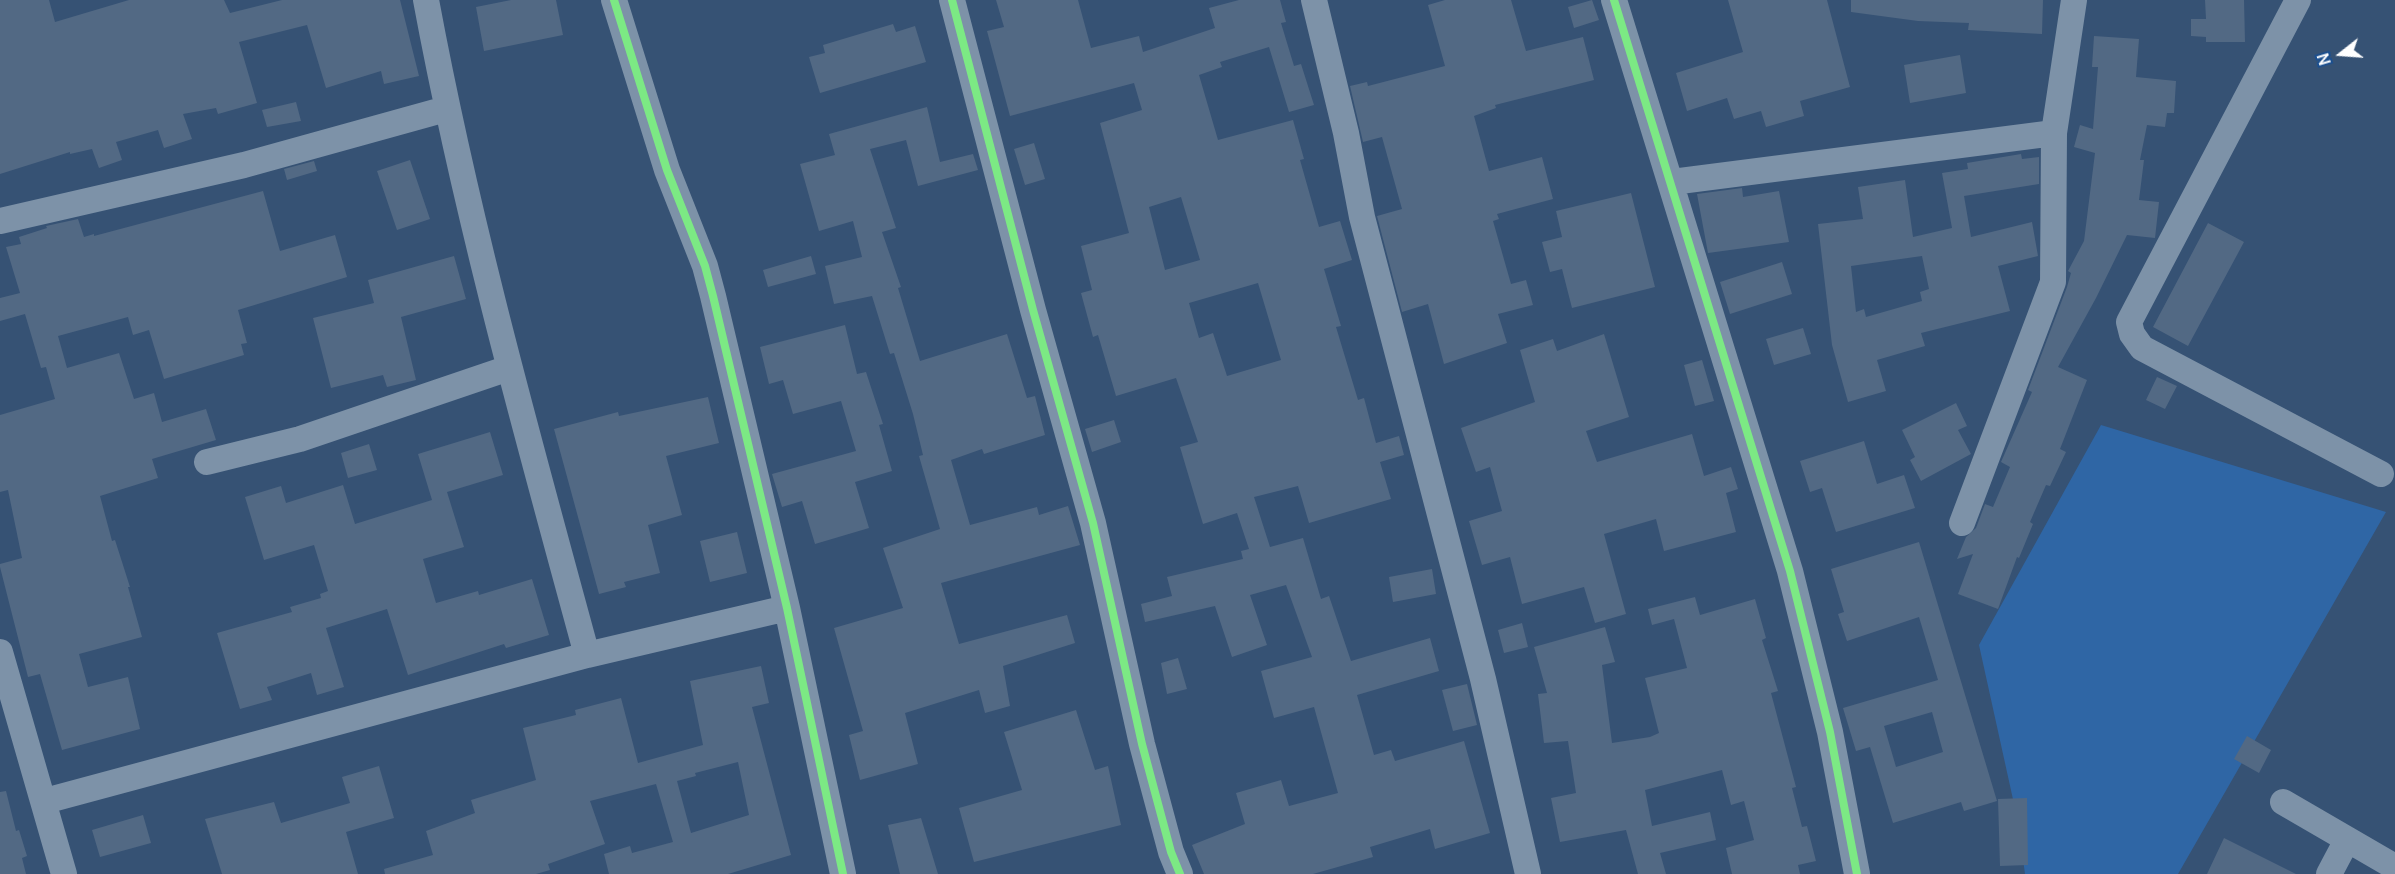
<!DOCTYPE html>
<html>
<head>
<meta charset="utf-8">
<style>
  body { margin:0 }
  #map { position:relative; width:2395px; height:874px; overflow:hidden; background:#365274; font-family:Manrope,sans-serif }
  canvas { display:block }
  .north { position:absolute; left:2311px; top:24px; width:60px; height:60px; -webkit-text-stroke:4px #1b4f8f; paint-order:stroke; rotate:253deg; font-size:16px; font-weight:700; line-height:24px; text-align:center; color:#fff }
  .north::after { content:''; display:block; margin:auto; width:21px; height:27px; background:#fff; clip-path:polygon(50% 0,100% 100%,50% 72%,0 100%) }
</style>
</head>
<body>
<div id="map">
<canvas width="2395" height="874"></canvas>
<div class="north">N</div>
</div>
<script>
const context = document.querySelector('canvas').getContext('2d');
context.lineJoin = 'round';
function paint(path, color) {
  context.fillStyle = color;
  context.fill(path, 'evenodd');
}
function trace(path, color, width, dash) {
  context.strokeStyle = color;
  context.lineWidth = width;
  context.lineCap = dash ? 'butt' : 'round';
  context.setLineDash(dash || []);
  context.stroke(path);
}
paint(new Path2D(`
  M2101,425L2386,512L2178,874H2025L2018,822L1979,645Z`), '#2f66a5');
paint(new Path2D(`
  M0,0H49L55,22L129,0H224L230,13L282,0H400L419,76L384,84L381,71L326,88L307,25L239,42L257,103L218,114L216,108L183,114L192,139L164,148L158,130L116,142L122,160L99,168L92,149L70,154V152L0,174Z
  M511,0H556L563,35L484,51L476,7Z
  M996,0H1078L1091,48L1139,36L1143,52L1215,28L1209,8L1239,0H1280L1286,22L1281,23L1294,66L1301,64L1314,105L1289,112L1269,47L1220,62L1222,67L1199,75L1218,140L1293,120L1304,159L1300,160L1319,227L1340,221L1352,260L1324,269L1341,326L1336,327L1358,400L1364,398L1376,443L1399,436L1404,455L1380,462L1391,499L1309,523L1298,486L1254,497L1270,547L1303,538L1321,599L1329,596L1351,661L1430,638L1439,671L1357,695L1374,755L1391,750L1395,761L1464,741L1490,833L1435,849L1430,829L1370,847L1373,857L1313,874H1204L1192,845L1245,824L1236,793L1281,780L1289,806L1338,793L1314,707L1274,718L1261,671L1312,657L1286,585L1250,595L1267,645L1232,657L1215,606L1145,622L1141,604L1172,596L1167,577L1243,559L1241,551L1249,549L1237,513L1203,524L1180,447L1198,442L1176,378L1116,396L1098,335L1093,337L1081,293L1092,290L1081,246L1129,233L1100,123L1142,110L1134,83L1010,116L987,31L1004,27ZM1181,197L1200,260L1165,270L1149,207ZM1258,283L1281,360L1227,376L1213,333L1199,338L1189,303Z
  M1445,0H1511L1526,51L1583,37L1594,80L1495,105L1496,108L1474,116L1489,171L1542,157L1553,199L1497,214L1499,219L1493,221L1511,284L1526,280L1533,305L1498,314L1507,343L1444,364L1428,304L1402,312L1377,216L1402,209L1382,137L1363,142L1350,86L1367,82L1368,86L1445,66L1428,5Z
  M1592,0L1599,20L1574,28L1568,7Z
  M1728,0H1827L1850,87L1800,101L1804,116L1766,127L1761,111L1734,119L1727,98L1687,111L1676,73L1743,52Z
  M1851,0H2043L2042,34L1968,30L1969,23L1918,21L1851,12Z
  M2205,0H2244L2245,42H2206V37L2191,36V19H2206Z
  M893,24L896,32L915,26L926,62L820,93L809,57L825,53L823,45Z
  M2094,36L2139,39L2136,77L2176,81L2174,113H2167L2165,127L2147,125L2140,160H2144L2139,200L2159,202L2155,238L2127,235L2096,298L2058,367L2087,380L2060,449L2066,452L2050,486L2046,485L2030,522L2033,524L2019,558L2017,557L1998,609L1958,594L1973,554L1957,559L1966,537L1976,528L1985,504L1993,507L2010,467L2001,462L2032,392L2028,390L2067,287L2071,273L2068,271L2084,241L2095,153L2074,147L2080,125L2093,129L2098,67H2092Z
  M1960,55L1966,93L1910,103L1904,65Z
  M296,102L301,121L267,127L262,110Z
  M927,107L940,162L973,154L978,170L918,186L906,140L870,149L896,228L882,232L901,287L898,288L920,361L1007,334L1027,398L1035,396L1045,435L984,454L982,449L951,460L970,525L1037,507L1039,515L1068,506L1080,545L941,583L959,644L1067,615L1075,643L1003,666L1010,706L985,713L979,690L905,713L918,764L860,780L849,735L863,731L834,628L903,608L883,548L940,529L919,456L923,455L913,414L894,353L890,354L872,296L834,304L825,266L862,257L853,221L819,231L800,164L835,155L829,134Z
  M1034,143L1045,179L1025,185L1014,149Z
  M2021,154L2022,159L2039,157V184L1964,196L1971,237L2032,222L2038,256L1998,266L2010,311L1921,333L1925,346L1877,360L1886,391L1848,402L1832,345L1818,224L1863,219L1858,187L1905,180L1913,237L1952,228L1942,173L1968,169L1967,163ZM1922,256L1929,289L1920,292L1922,301L1866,317L1864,309L1856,312L1851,266Z
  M410,160L430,219L397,230L377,171Z
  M314,161L317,171L287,180L284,169Z
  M1742,188L1743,197L1779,191L1789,242L1708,253L1697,194Z
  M263,191L280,251L335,235L347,277L238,310L247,343L241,344L244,355L164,379L149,330L133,335L128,317L58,336L67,368L119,353L134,399L154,393L162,422L206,409L216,440L152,459L158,478L100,496L112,541L115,540L130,587H128L142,637L79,654L88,687L128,677L140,729L62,750L40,674L28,677L0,567V564L22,558L8,490L0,492V415L55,399L46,367L41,368L25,314L0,321V298L20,293L6,247L21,244L19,237L47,228L46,226L78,219L84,237L94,234V236Z
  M1631,193L1655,287L1572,308L1562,269L1550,272L1542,242L1562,237L1556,211Z
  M2208,223L2244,242L2188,346L2153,327Z
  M454,256L466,299L401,317L416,380L387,387L383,375L331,388L313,318L374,303L368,280Z
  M811,256L816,274L768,287L763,270Z
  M1782,262L1792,294L1730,314L1720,282Z
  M845,325L857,374L866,372L883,424L879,425L892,471L855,482L869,528L815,544L802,501L782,507L772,474L856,451L841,401L793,414L783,380L769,384L760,347Z
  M1803,328L1811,354L1774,365L1766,339Z
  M1604,334L1629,417L1586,431L1597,462L1692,434L1704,476L1731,467L1738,489L1726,493L1736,532L1664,551L1656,519L1604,534L1626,614L1595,623L1584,587L1522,604L1510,557L1482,565L1469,521L1502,511L1490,467L1476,472L1461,428L1535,402L1520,350L1553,339L1557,351Z
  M1702,360L1714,401L1695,406L1684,365Z
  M2157,377L2177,386L2165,409L2146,400Z
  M708,397L719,443L666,456L682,515L648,525L660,573L624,582L626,587L599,594L554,429L618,412L619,416Z
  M1956,403L1967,426L1958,430L1971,454L1921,481L1910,460L1915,457L1902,430Z
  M1114,420L1121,442L1092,452L1085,429Z
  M490,432L503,475L447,492L464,547L423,559L436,603L478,591L479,595L532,579L549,635L506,648L504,644L408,675L387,609L326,628L344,687L317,695L311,673L267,687L272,700L240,709L217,633L292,612L290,607L321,598L320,594L328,591L314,545L264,560L245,497L281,486L286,503L343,485L355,524L432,500L418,454Z
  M1864,441L1877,484L1904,475L1915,508L1836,532L1822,488L1810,492L1800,461Z
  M369,444L377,470L348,478L341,453Z
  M737,532L747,573L710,582L700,541Z
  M1919,542L1997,801L1964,811L1961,802L1893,823L1870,747L1856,751L1843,708L1938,680L1919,617L1847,641L1838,614L1844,612L1831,569ZM1932,712L1943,752L1896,767L1884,726Z
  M1432,569L1436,594L1393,602L1389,577Z
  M1695,597L1700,615L1755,599L1766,638L1762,640L1778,691L1771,693L1796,787L1792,788L1802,827L1807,826L1816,861L1798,865L1800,874H1732L1726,848L1754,840L1744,801L1731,805L1722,770L1645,790L1652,826L1710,812L1716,840L1660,853L1666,874H1638L1626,830L1560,842L1551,798L1576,793L1568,741L1544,743L1538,694L1547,693L1534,647L1605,627L1615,662L1602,665L1612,743L1650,737L1659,733L1645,678L1687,668L1674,619L1652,625L1648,609Z
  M1522,623L1528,647L1504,653L1498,630Z
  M1178,658L1187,689L1167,694L1161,663Z
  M761,666L769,703L752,707L791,855L728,874H609L604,854L630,846L632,853L673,842L656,784L590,801L605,844L548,864L550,870L536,874H385L384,869L433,855L426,831L475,813L471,800L536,780L523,728L576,715L575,710L621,698L638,763L703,745L690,681ZM738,762L749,815L691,833L677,781L696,776L695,773Z
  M1467,684L1477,725L1453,731L1442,690Z
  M1076,710L1095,770L1108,766L1121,825L974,862L959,808L1022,790L1004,732Z
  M2247,736L2271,750L2259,773L2234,759Z
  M379,766L394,818L346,832L358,874H222L205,819L274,802L281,823L350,803L342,777Z
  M6,791L16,831L19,830L27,856L22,858L26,874H0V792Z
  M2027,798L2028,865L2000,866L1998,799Z
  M143,815L151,843L100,857L92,830Z
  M921,818L938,874H900L888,825Z
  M2224,838L2296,874H2207Z`), '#526984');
trace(new Path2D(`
  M426,0C467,221 528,438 587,655
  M614,0L667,170L705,266L713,296L787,608L843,874
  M952,0L1033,310L1093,523L1142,744L1171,852L1180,874
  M1314,0L1346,133L1362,217L1483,679L1528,874
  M1614,0L1790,571L1830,732L1857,874
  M2298,0L2129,322L2132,334L2142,348L2381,474
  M1672,182L2054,133
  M0,221L244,165L446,109
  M207,462L300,439L509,368
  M1962,523L2053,282L2054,133L2074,0
  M0,652L64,874
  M45,801L587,655L787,608
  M2283,802L2395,867
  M2329,874L2347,840`), '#7d92a8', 26);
trace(new Path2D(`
  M614,0L667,170L705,266L713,296L787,608L843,874
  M952,0L1033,310L1093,523L1142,744L1171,852L1180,874
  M1614,0L1790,571L1830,732L1857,874`), '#7ce984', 8);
</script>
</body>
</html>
